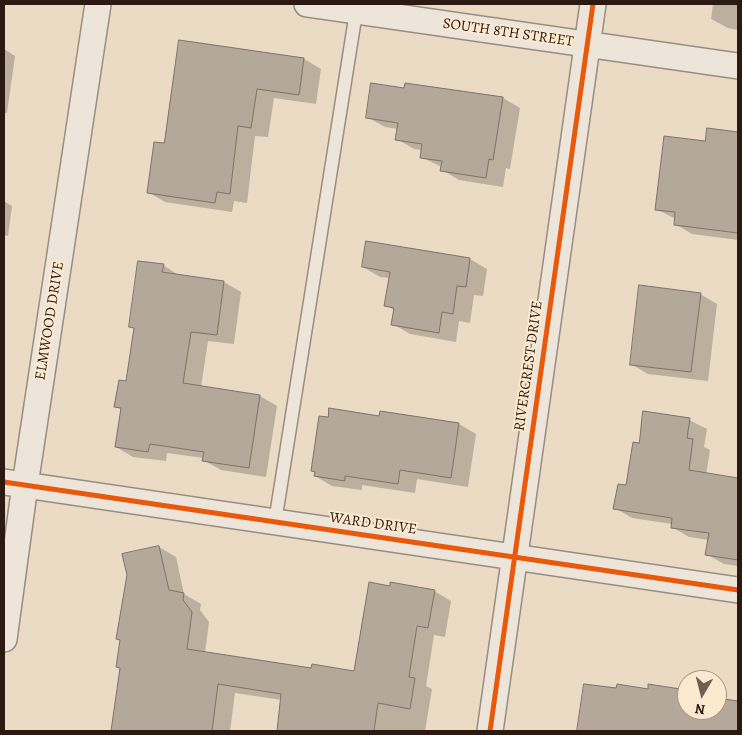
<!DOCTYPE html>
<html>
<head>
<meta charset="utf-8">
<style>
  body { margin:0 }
  #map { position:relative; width:742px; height:735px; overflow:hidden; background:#ebdbc5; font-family:Alegreya,serif }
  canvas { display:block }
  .frame { position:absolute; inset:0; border:5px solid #2c1a12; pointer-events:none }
  .north { position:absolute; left:677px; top:670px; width:50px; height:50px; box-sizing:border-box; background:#fcead0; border:1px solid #a99784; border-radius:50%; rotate:188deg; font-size:14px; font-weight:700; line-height:20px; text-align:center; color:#2c1a12 }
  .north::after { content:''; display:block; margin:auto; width:18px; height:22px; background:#6f5e51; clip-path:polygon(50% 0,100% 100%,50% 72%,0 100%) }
</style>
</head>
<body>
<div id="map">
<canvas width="742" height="735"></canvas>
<div class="frame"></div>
<div class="north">N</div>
</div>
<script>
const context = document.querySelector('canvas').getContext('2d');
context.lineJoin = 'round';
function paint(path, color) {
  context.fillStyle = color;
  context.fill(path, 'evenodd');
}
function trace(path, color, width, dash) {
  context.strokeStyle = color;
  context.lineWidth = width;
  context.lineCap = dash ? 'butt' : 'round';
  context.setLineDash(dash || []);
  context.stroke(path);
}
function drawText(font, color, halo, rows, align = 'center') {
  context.font = font + ' Alegreya,serif';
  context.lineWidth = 4;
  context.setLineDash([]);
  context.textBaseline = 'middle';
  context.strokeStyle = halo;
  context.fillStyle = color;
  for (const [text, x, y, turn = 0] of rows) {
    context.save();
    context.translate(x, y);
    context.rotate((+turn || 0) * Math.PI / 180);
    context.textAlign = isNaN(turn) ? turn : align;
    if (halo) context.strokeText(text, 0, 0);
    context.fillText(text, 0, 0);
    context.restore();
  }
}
paint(new Path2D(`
  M713,4H738V30L728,28L711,19Z
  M180,41L304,59L321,69L316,104L274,98L268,137L255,136L247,203L234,201L232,212L165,202L148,192L165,145Z
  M4,49L15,56L7,113H4Z
  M405,90L503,98L520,108L510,169L506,168L503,187L459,180L442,170V167L421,157L422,150L414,149L397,139L398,129L385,127L367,117Z
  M708,129L738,133V240L692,234L675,224L676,219L656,209L706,143Z
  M4,201L12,206L8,236L4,235Z
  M367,242L470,259L487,269L483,296L474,295L470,323L459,321L456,342L410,334L393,324L395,311L386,305L390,278L380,277L363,267Z
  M163,265L180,276L224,282L241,292L234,344L208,341L201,387L260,396L277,406L266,477L221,470L203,460L204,458L167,453L166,461L133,457L116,447L122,410L116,407L127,382L135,329L130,327Z
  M700,294L717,304L708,381L648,374L631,364Z
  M380,417L459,424L476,434L468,487L417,479L415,493L362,485V490L332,486L315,476L316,473L313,471L329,418Z
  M689,420L707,429L704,447L710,450L706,475L738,480V566L724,564L706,554L709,540L689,537L672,527V524L632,518L615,508L628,487L640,444Z
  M159,547L176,557L184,594L201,604L200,610L209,622L205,653L312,670L355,673L391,587L434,591L451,601L445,637L434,635L426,686L432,689L425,731H278L282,700L235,693L230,731H112L121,669L117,667L121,641L117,639Z
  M585,685L617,690L687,691V710H717V699L738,703V731H578Z`), '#0003');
const building = new Path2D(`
  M179,40L304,58L299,95L257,89L251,128L238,126L230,194L217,192L215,203L147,193L154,142L164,143Z
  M371,83L404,88L405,83L503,97L493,160L489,159L486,178L440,171L442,161L420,158L422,144L395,140L398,123L366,118Z
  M707,128L738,132V233L674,225L675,212L655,210L664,136L705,141Z
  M366,241L470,258L466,287L457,286L453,314L442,312L439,333L391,325L394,308L384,306L390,272L362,267Z
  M138,261L164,264L162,272L224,281L217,335L191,332L183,383L260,395L249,468L202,461L204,452L150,444L148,452L115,447L121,408L114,407L119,380L126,381L134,328L129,327Z
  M639,285L701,293L691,372L630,365Z
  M329,408L379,416L380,411L459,423L451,478L400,470L398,484L345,476V481L314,476L315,472L311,471L319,416L328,417Z
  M643,411L690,418L687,438L693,439L689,470L738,478V560L705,555L709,533L671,528L672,518L613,509L618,484L626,485L633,442L639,443Z
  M159,546L169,590L184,593L183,600L192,612L187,649L311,668L312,664L354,671L369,582L390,586V582L435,590L428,628L417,626L409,677L415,678L410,709L378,703L374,731H277L281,694L218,684L212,731H111L120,668L116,667L120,640L116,639L127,575L122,554Z
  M584,684L616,688L617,684L648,689V684L687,690V710H717V698L738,701V731H577Z`);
paint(building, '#b4a89a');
trace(building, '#7e7267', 1);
const lane = new Path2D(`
  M275,522L357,6`);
const street = new Path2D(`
  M307,4L738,66
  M4,482L738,590
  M4,639L25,485L98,4
  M490,731L593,4`);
trace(lane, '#988d80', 15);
trace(street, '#988d80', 28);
trace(lane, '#eee5da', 12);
trace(street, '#eee5da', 25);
trace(new Path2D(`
  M4,482L738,590
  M490,731L593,4`), '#e8590c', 5);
drawText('15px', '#2c1a12', '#fcead0', [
  ["SOUTH 8TH STREET",508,33,8],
  ["ELMWOOD DRIVE",50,321,-81],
  ["RIVERCREST DRIVE",529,366,-82],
  ["WARD DRIVE",373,524,8]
]);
</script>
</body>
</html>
